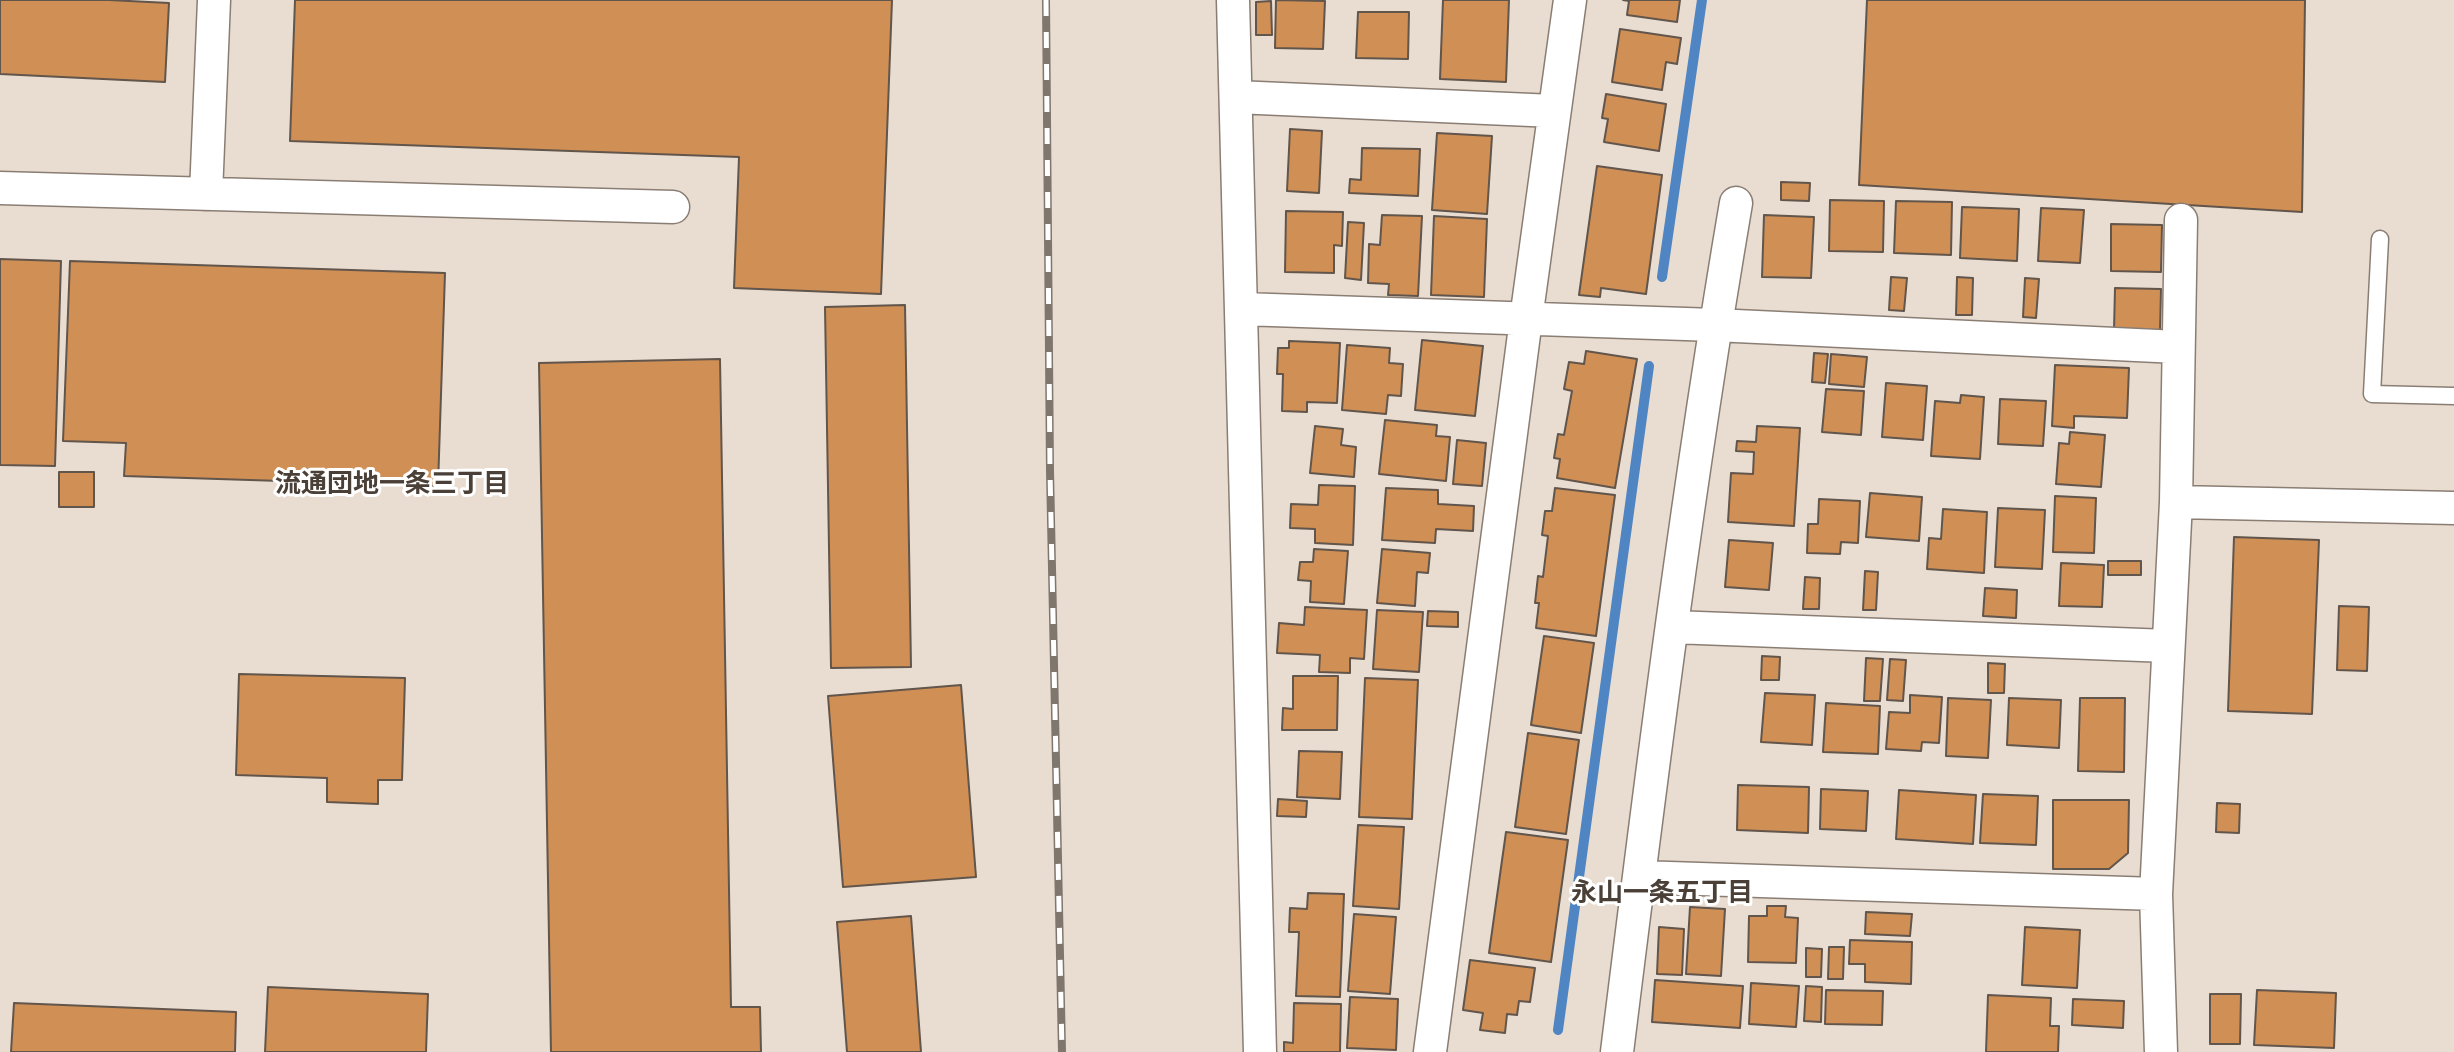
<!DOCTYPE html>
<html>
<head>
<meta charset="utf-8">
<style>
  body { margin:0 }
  canvas { display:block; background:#e9dcd0 }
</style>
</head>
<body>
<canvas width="2454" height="1052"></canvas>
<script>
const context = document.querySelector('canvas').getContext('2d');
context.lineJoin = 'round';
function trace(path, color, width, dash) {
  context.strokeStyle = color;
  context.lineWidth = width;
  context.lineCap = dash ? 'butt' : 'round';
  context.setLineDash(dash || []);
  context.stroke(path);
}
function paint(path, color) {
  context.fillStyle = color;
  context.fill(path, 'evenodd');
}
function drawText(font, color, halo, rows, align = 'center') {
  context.font = font + ' Manrope,"Noto Sans JP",sans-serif';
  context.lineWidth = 6;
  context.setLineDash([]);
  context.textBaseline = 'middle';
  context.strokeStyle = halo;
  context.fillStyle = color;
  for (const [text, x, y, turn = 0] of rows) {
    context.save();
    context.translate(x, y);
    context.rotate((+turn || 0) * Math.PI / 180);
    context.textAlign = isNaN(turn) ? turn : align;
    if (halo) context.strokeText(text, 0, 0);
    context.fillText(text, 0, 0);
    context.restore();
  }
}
trace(new Path2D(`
  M1662,277L1702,0
  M1558,1030L1649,366`), '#4f85c2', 10);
const building = new Path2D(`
  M0,0H109L169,3L165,82L0,74Z
  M295,0H892L881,294L734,288L739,157L290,141Z
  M1276,0L1325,1L1323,49L1275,48Z
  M1443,0H1509L1506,82L1440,79Z
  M1623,0H1680L1677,22L1627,15L1629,1Z
  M1867,0H2305L2302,212L1859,185Z
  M1271,1L1272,35H1256V2Z
  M1358,12H1409L1408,59L1356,58Z
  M1620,29L1681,38L1677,64L1666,62L1662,90L1612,82Z
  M1606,94L1666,104L1659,151L1604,142L1608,119L1602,118Z
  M1290,129L1322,131L1319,193L1287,191Z
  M1437,133L1492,136L1487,214L1432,210Z
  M1362,148L1420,149L1418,196L1349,193L1350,179L1361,180Z
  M1597,166L1662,175L1646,294L1601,288L1600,297L1579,295Z
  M1781,182L1810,183L1809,201L1781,200Z
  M1830,200L1884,201L1883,252L1829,251Z
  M1896,201L1952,202L1951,255L1894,253Z
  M1962,207L2019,209L2017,261L1960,258Z
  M2041,208L2084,210L2080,263L2038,261Z
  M1286,211L1343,212L1342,246L1334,245V273L1285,272Z
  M1382,215L1422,216L1418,296L1388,295L1389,284L1368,283L1369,244L1380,245Z
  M1764,215L1814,217L1811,278L1762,277Z
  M1434,216L1487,219L1484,297L1431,295Z
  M1348,222L1364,223L1361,280L1345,278Z
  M2111,224L2162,225L2161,272L2111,271Z
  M0,259L61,261L55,466L0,465Z
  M70,261L445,273L438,486L124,476L126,443L63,441Z
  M1891,277L1907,278L1904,311L1889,310Z
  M1957,277L1973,278L1972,315H1956Z
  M2025,278L2039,279L2036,318L2023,317Z
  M2115,288L2161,289L2160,331L2114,330Z
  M905,305L911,667L831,668L825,307Z
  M1422,340L1483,346L1475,416L1415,410Z
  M1289,341L1340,343L1337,403L1307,402V412L1282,411L1283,374H1277L1278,348H1289Z
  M1347,345L1390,348L1389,363L1403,364L1401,396L1388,395L1386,414L1342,410Z
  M1586,351L1637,359L1615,488L1557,478L1560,459L1554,458L1558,434L1564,435L1572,391L1564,389L1569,362L1584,364Z
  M1814,353L1828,354L1825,383L1812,382Z
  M1831,354L1867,357L1864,387L1829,384Z
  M720,359L731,1007H760L761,1052H551L539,363Z
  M2055,365L2129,368L2127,418L2074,416V428L2052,426Z
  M1886,383L1927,386L1923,440L1882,437Z
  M1826,389L1864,391L1861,435L1822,432Z
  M1961,395L1984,397L1980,459L1931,456L1935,401L1960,403Z
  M2000,399L2046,401L2043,446L1998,444Z
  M1385,420L1437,425L1436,436L1450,437L1446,481L1379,474Z
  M1315,426L1343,429L1341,445L1356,447L1354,477L1310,473Z
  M1757,426L1800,428L1794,526L1728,522L1731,473L1753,474L1754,452L1736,451L1737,441L1756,442Z
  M2070,432L2105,435L2101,487L2056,484L2059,443L2069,444Z
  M1457,440L1486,443L1482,486L1453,484Z
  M59,472H94V507H59Z
  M1319,485L1355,486L1353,545L1315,543V529L1290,528L1291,504L1318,505Z
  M1386,488L1438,490V504L1474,506L1473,531L1436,529L1435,543L1382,540Z
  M1555,488L1615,495L1596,636L1536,628L1539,603H1535L1538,576L1543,577L1548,536L1542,535L1545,511H1552Z
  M1870,493L1922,497L1919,541L1866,537Z
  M2055,496L2096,498L2094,553L2053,552Z
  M1819,499L1860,501L1858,543L1841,542L1840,554L1807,553L1808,524H1818Z
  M1998,508L2045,510L2042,569L1995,567Z
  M1943,509L1987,512L1984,573L1927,569L1929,538L1941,539Z
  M2234,537L2319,540L2312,714L2228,711Z
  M1729,540L1773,543L1769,590L1725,587Z
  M1314,549L1348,551L1344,604L1310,602L1311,581L1298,580L1300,562H1313Z
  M1382,549L1430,553L1428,573L1417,572L1415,606L1377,603Z
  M2108,561H2141V575H2108Z
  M2061,563L2104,565L2102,607L2059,606Z
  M1865,571L1878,572L1876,610H1863Z
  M1805,577L1820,578L1819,609H1803Z
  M1985,588L2017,590L2016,618L1983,616Z
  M2339,606L2369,607L2367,671L2337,670Z
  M1305,607L1367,610L1364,659L1350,658V673L1319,672L1320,655L1277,653L1279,623L1304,625Z
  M1377,610L1423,612L1419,672L1373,669Z
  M1428,611L1458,612V627L1427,626Z
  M1544,636L1594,643L1581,733L1531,725Z
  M1762,656L1780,657L1779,680H1761Z
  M1866,658L1883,659L1880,701H1864Z
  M1890,659L1906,660L1903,701L1887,700Z
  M1988,663L2005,664L2004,693H1988Z
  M239,674L405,678L402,780H378V804L327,802V778L236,775Z
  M1293,676H1338L1337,730H1282L1283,708L1293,709Z
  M1365,678L1418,680L1412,819L1359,817Z
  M961,685L976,877L843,887L828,696Z
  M1765,693L1815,695L1812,745L1761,742Z
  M1910,695L1942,697L1939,743L1922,742L1921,751L1886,749L1889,712L1910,713Z
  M1948,698L1991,700L1988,758L1946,756Z
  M2009,698L2061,700L2059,748L2007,745Z
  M2080,698H2125L2124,772L2078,771Z
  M1826,703L1880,706L1878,754L1823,752Z
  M1528,733L1579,740L1566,834L1515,827Z
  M1299,751L1342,752L1340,799L1297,797Z
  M1738,785L1809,787L1808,833L1737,830Z
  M1821,789L1868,791L1866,831L1820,829Z
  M1899,790L1976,795L1973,844L1896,839Z
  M1983,794L2038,796L2036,845L1980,843Z
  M1278,799L1307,801L1306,817L1277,816Z
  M2053,800H2129L2128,853L2109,869H2053Z
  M2217,803L2240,804L2239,833L2216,832Z
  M1358,825L1404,827L1399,909L1353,906Z
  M1506,832L1568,840L1551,962L1489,953Z
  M1308,893L1344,894L1340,997L1296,996L1299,932H1289L1290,908L1307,909Z
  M1767,906H1786L1785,917L1798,918L1796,963L1748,962L1749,916H1767Z
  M1690,907L1725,909L1721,976L1686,974Z
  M1866,912L1912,914L1910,936L1865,934Z
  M1354,914L1396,917L1390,994L1348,991Z
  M911,916L921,1052H847L837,922Z
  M1659,927L1684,929L1682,975L1657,974Z
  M2025,927L2080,930L2077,988L2022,985Z
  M1850,940L1912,942L1911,984L1865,982V964H1849Z
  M1829,947H1844L1843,979H1828Z
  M1806,948L1822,949L1821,977H1806Z
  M1470,960L1535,968L1530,1002L1519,1001L1517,1015L1507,1014L1505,1033L1480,1030L1483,1013L1463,1010Z
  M1655,980L1743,986L1740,1028L1652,1022Z
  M1751,983L1799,986L1796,1027L1749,1024Z
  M1806,986L1822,987L1821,1022L1804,1021Z
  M268,987L428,994L426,1052H265Z
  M1826,990L1883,991L1882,1025L1825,1024Z
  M2257,990L2336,993L2334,1048L2254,1045Z
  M2210,994H2241L2240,1044H2210Z
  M1988,995L2051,998L2050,1026H2059L2058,1052H1986Z
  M1350,997L1398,999L1396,1050L1347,1048Z
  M2073,999L2124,1001L2123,1028L2072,1025Z
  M14,1003L236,1012L235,1052H11Z
  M1294,1003L1341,1004L1340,1052H1284V1042L1293,1043Z`);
paint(building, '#d08f54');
trace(building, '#61554c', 2);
const service = new Path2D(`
  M2380,239L2372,394L2454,396`);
const minor = new Path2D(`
  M1233,0L1260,1052
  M1236,97L1554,111
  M0,188L673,207
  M206,194L214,0
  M1242,309L1715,325L2178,347
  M2176,502L2454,508
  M1673,627L2168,646
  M1639,877L2156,894
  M1430,1052L1526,319L1570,0
  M1617,1052C1652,769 1688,485 1736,203
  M2161,1052L2156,894L2176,502L2181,220`);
trace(service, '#8a7e74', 19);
trace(minor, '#8a7e74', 35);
trace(service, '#fff', 16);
trace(minor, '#fff', 32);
const rail = new Path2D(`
  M1046,0L1050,471L1062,1052`);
trace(rail, '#7f766e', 8);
trace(rail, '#fff', 5, [16]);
drawText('bold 26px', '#4b4037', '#fff', [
  ["流通団地一条三丁目",392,485],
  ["永山一条五丁目",1662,894]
]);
</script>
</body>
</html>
